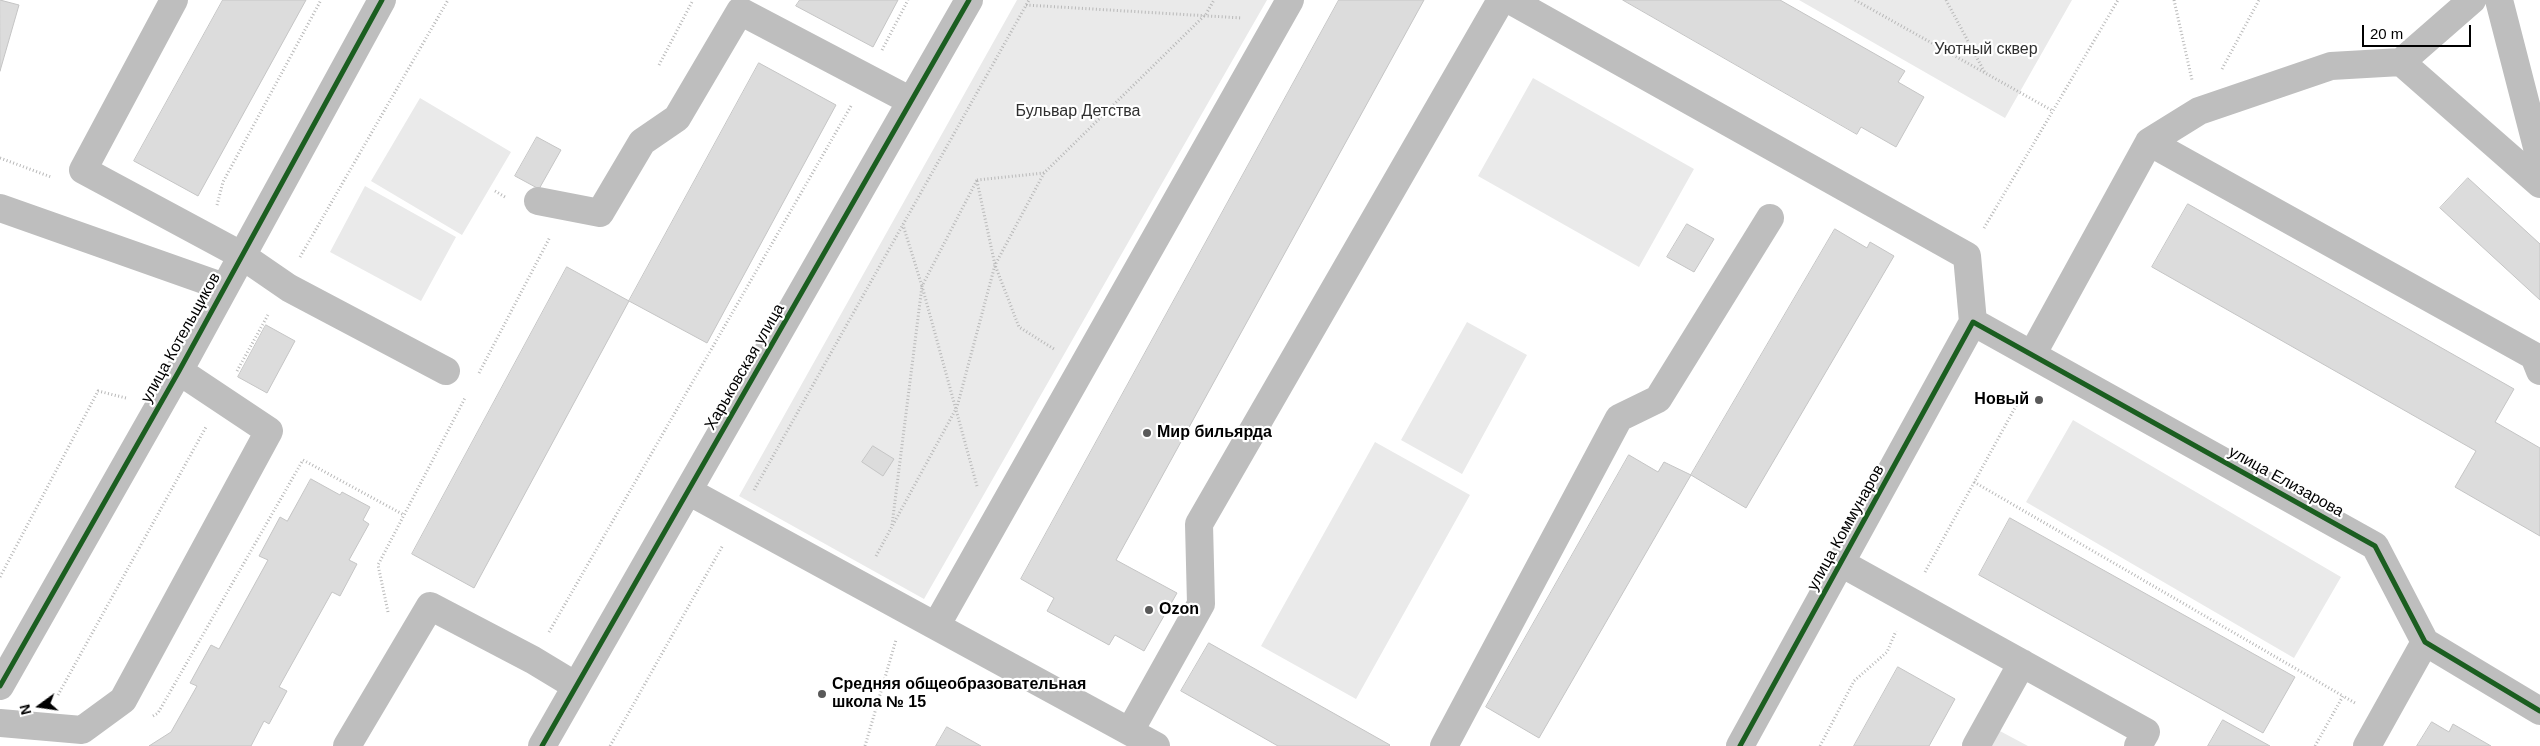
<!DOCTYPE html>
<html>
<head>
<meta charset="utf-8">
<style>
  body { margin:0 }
  #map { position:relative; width:2540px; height:746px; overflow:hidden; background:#fff; font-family:Arial,sans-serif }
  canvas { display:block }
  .north { position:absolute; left:15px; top:681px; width:50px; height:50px; -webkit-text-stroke:4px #fff; paint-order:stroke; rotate:256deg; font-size:14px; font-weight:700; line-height:20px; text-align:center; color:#000 }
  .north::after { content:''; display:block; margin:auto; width:18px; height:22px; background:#000; clip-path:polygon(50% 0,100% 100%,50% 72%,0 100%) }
  .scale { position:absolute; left:2362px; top:25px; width:109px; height:22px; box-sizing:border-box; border:2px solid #000; border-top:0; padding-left:6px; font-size:15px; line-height:18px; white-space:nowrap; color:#000; -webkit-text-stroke:4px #fff; paint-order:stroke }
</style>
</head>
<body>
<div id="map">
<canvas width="2540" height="746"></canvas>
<div class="north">N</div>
<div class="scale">20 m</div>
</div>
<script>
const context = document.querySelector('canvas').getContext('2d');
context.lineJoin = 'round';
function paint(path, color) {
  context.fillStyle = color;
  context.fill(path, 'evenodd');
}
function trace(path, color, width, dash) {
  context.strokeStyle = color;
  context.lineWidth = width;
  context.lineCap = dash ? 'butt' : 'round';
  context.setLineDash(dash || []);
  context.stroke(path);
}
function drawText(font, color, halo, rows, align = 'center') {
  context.font = font + ' Arial,sans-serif';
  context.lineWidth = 4.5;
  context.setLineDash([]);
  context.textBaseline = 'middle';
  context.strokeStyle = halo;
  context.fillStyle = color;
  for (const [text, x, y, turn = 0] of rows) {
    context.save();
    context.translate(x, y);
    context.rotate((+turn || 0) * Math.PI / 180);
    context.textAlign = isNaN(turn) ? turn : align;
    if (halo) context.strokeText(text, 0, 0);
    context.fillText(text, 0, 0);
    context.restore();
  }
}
paint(new Path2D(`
  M1017,0H1267L924,599L739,496Z
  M1799,0H2072L2005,118Z
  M1533,78L1694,169L1639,267L1478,176Z
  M420,98L511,152L462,235L371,181Z
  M365,186L456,237L421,301L330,252Z
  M1467,322L1527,355L1462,474L1401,440Z
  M2073,420L2341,577L2294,658L2026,502Z
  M1375,442L1470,495L1356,699L1261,646Z
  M1998,730L2028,746H1989Z`), '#eaeaea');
const building = new Path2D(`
  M0,0L19,5L0,71Z
  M223,0H306L198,196L134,161Z
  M800,0H898L873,47L796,6Z
  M1339,0H1424L1116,560L1177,593L1144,651L1115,635L1109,645L1047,611L1054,598L1021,579Z
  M1623,0H1780L1905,71L1898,82L1924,97L1896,147L1861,127L1857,134Z
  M759,63L836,105L707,343L629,301Z
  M537,137L561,150L539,189L515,176Z
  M2468,178L2540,244V300L2440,208Z
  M2188,204L2514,389L2495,422L2540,448V536L2455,487L2476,451L2152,267Z
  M1687,224L1714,239L1694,272L1667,257Z
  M1835,229L1867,248L1870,242L1894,256L1746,508L1691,475Z
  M567,267L629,301L474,588L412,554Z
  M266,325L295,341L267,393L238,377Z
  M873,446L894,459L883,476L862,462Z
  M1629,455L1658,472L1664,462L1691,475L1539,738L1486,707Z
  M311,479L340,495L342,492L370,507L363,520L369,524L349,560L357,564L340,596L332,592L279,687L287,691L269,724L264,721L251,746H149L171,732L197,686L190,683L201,663L211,645L219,649L268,560L259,556L280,517L287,521Z
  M2010,518L2295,677L2263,733L1979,575Z
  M1209,643L1390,745L1389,746H1278L1181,691Z
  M1898,667L1955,699L1929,746H1854Z
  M2223,720L2270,746H2208Z
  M2432,722L2449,732L2453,724L2491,746H2417Z
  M947,727L981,746H936Z`);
paint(building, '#dcdcdc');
trace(building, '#c5c5c5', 1);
trace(new Path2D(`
  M1855,0L2053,111
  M1946,0L1985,73
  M2174,0L2192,80
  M1026,5L1242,18
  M882,50L908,0
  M659,65L693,0
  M2222,69L2259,0
  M0,158L51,177
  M977,180L1044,173
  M977,181L995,265L1019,327L1054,349
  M495,191L505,197
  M217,205L223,182L321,0
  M1984,228L2118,0
  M300,257L448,0
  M237,371L269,313
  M479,373L550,237
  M1974,482L2343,696
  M977,486L922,286L977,180
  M754,490L1029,0
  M892,525L922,286L903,225
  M876,556L957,407L995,265L1044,173L1206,14L1214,0
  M1925,572L2022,395
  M0,577L98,391L126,398
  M388,612L378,565L465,398
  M549,632L851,106
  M58,695L206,427
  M153,716L158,713L303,460L404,515
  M610,746L723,545
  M865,746L896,640
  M1820,746L1854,681L1887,652L1896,631
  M2315,746L2343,696L2355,703`), '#b8b8b8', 3, [1, 2.5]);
trace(new Path2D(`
  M174,0L83,170L241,255L289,288L446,371
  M1510,0L1967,256L1973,322
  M2499,0L2540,159
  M2401,62L2540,184
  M2149,142L2199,111L2331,66L2401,62L2472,0
  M538,201L600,213L642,142L677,118L740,11L911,101
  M0,208L224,287
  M1973,322L2375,546L2425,642L2540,711
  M2032,355L2149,142L2534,356L2540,371
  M688,491L1156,746
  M1841,563L2146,732L2138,746
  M936,626L1290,0
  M0,686L179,371L382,0
  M0,723L82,730L123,700L269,431L179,371
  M1130,731L1201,604L1199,524L1501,0
  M347,746L430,606L533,660L576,686
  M542,746L969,0
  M1444,746L1619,418L1658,399L1770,218
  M1740,746L1973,322
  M1976,746L2022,663
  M2367,746L2425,642`), '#bebebe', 28);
trace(new Path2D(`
  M0,686L179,371L382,0
  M542,746L969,0
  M1740,746L1973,322L2375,546L2425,642L2540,711`), '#1b5e20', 5);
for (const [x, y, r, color] of [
  [2039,400,5,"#595959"],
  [1147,433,5,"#595959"],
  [1149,610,5,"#595959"],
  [822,694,5,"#595959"]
]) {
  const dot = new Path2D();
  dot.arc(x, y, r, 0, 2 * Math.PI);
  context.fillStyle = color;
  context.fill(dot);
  trace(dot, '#fff', 2);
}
drawText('16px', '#2f2f2f', '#fff', [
  ["Уютный сквер",1986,50],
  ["Бульвар Детства",1078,112]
]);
drawText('16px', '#000', '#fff', [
  ["улица Котельщиков",181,338,-61],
  ["Харьковская улица",745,367,-60],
  ["улица Елизарова",2286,482,29],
  ["улица Коммунаров",1846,528,-61]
]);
drawText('bold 16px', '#000', '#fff', [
  ["Новый",2029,400,"right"],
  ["Мир бильярда",1157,433],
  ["Ozon",1159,610],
  ["Средняя общеобразовательная",832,685],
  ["школа № 15",832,703]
], 'left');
</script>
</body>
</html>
